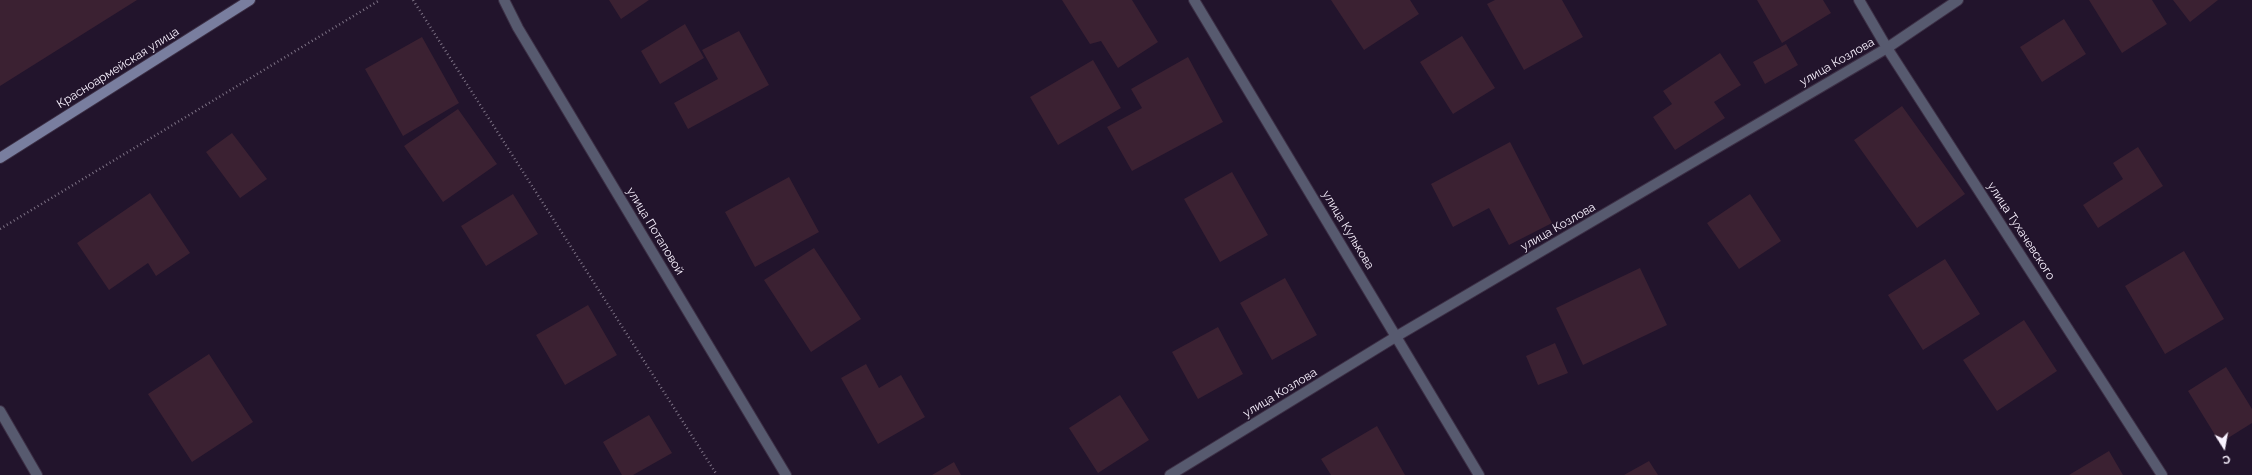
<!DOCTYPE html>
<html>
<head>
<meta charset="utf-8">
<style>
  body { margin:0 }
  #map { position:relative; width:2252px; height:475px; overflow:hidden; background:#22142c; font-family:Raleway,sans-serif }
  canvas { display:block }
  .north { position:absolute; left:2204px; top:427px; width:40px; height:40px; -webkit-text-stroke:3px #22142c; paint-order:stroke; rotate:169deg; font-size:11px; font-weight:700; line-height:16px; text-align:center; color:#f9f2ff }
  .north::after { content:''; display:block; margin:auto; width:14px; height:18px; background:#f9f2ff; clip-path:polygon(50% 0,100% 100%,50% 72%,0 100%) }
</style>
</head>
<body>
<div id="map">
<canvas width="2252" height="475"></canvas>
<div class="north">С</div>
</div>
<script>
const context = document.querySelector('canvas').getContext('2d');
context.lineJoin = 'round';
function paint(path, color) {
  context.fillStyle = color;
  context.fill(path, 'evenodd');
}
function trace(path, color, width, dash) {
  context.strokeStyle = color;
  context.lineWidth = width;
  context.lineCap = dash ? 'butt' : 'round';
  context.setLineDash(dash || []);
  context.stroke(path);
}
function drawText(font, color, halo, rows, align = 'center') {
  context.font = font + ' Raleway,sans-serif';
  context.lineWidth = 3;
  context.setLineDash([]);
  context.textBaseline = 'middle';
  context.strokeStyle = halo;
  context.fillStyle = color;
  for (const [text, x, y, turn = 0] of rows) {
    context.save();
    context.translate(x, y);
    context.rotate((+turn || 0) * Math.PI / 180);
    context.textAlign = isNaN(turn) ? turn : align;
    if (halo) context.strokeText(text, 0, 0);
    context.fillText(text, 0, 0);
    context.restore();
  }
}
paint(new Path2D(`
  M0,0H137L0,86Z
  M609,0H649L621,19Z
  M1062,0H1132L1158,42L1118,68L1101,41L1090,44Z
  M1331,0H1410L1419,14L1364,50Z
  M1495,0H1562L1583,37L1524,70L1487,4Z
  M1757,0H1823L1831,13L1782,43Z
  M2089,0H2152L2167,24L2122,53Z
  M2173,0H2218L2190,22Z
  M2064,19L2086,54L2042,82L2020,47Z
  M685,24L704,58L660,84L641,51Z
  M739,31L769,85L688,129L674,103L718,79L702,50Z
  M1462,36L1495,88L1453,114L1420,62Z
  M422,37L459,103L403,136L365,69Z
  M1786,44L1798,65L1765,84L1753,62Z
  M1720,53L1741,85L1714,102L1725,118L1675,150L1653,117L1672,104L1663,91Z
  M1188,57L1223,122L1132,171L1107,127L1142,108L1131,89Z
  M1093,60L1121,108L1058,145L1030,97Z
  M1902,106L1965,194L1917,228L1854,140Z
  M458,109L497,164L443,202L404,146Z
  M232,133L267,179L240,198L206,152Z
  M1510,142L1552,223L1509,245L1489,208L1453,227L1431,184Z
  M2138,147L2163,186L2098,228L2083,205L2123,179L2113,163Z
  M1232,172L1268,235L1220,262L1184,199Z
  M789,177L819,232L755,267L725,212Z
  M150,193L190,253L156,276L148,263L109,290L77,243Z
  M513,194L538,234L486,266L461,226Z
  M1750,194L1781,241L1739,269L1707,223Z
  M814,248L861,319L811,352L764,280Z
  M2184,251L2224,319L2165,354L2125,286Z
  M1945,259L1980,314L1923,350L1888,295Z
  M1640,268L1667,325L1583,365L1556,308Z
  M1285,278L1317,335L1272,360L1240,303Z
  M588,305L617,355L565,385L536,335Z
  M2024,320L2057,371L1997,411L1963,360Z
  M1218,327L1243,374L1198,399L1172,352Z
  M1555,343L1568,373L1538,385L1526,356Z
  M209,354L253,422L192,462L148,394Z
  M866,364L879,388L901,375L925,417L878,444L841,378Z
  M2226,367L2252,409V423L2220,443L2188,391Z
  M1120,395L1149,440L1098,473L1069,428Z
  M649,415L672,453L633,475H622L603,442Z
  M1377,426L1405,475H1331L1321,459Z
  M2109,451L2123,475H2069Z
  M1649,461L1658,475H1624Z
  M954,462L961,475H932Z`), '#3b2132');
const minor = new Path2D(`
  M1194,0L1479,475
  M1859,0L1887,48L2162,475
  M0,411L37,475
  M1170,475L1397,336L1887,48L1958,0`);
const tertiary = new Path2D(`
  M504,0L518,28L786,475`);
const secondary = new Path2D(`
  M0,158L250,0`);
trace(minor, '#3c2f45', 12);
trace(tertiary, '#3c2f45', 12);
trace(secondary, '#3c2f45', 12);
trace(new Path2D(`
  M413,0L717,475
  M0,229L380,0`), '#7e7386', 2.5, [1, 3]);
trace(minor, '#575a6f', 10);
trace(tertiary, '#575a6f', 10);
trace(secondary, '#797e9f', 10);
drawText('12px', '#f9f2ff', '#22142c', [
  ["улица Козлова",1837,62,-30],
  ["Красноармейская улица",118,68,-32],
  ["улица Козлова",1558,227,-30],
  ["улица Кулькова",1348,230,59],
  ["улица Потаповой",655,231,59],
  ["улица Тухачевского",2021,231,57],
  ["улица Козлова",1280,393,-31]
]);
</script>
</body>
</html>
